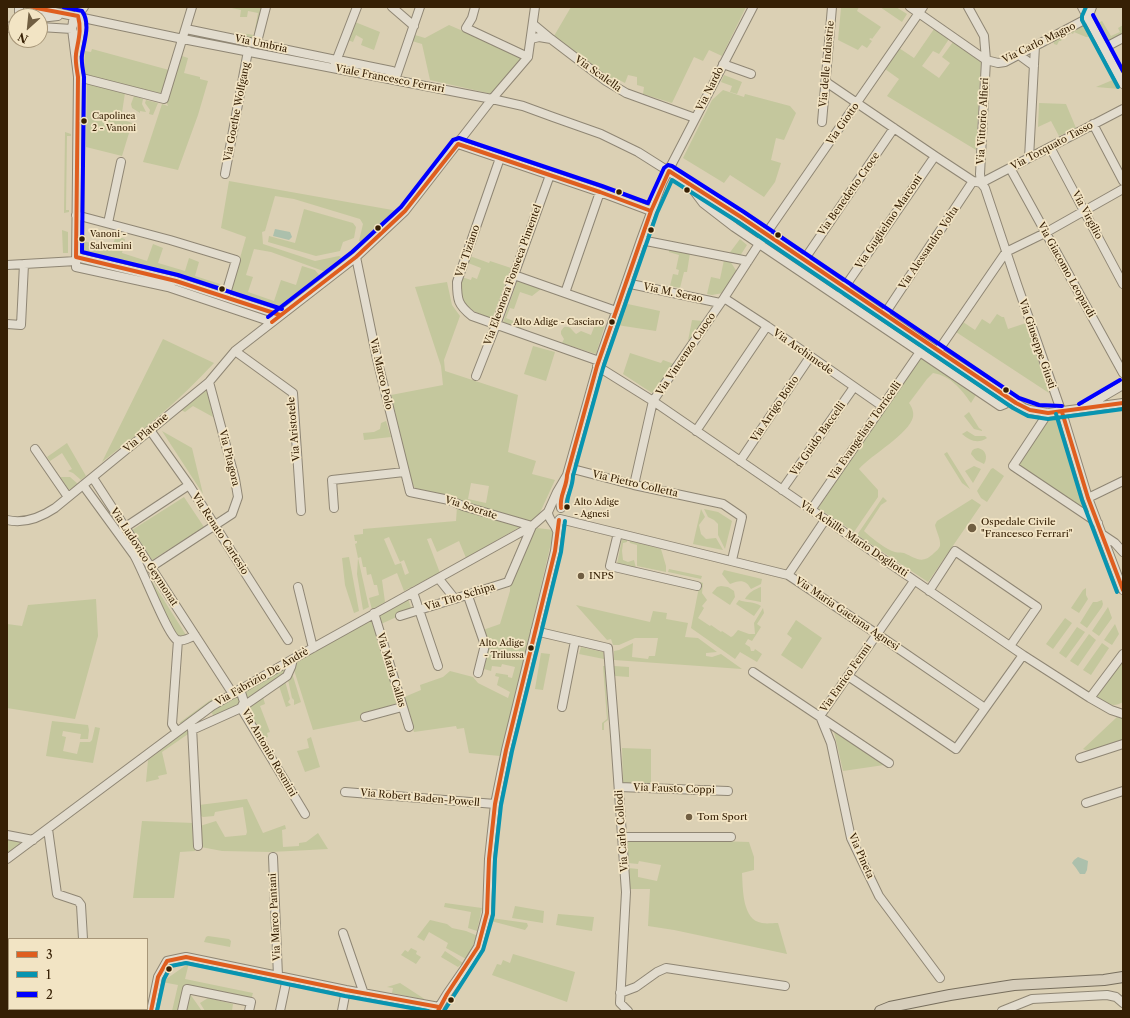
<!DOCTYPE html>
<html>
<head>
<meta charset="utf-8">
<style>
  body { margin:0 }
  #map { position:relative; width:1130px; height:1018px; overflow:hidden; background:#dbd0b4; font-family:"Libre Caslon Text",serif }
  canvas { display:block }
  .frame { position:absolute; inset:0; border:8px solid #362005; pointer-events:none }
  .legend { position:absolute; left:8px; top:938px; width:140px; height:72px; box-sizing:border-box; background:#f2e4c4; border:1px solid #a79678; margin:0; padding:5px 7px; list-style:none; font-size:12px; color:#362005 }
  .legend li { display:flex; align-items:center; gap:8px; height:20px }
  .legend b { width:20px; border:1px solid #a79678 }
  .north { position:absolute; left:8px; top:8px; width:40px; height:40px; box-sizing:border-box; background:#f2e4c4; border:1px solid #a79678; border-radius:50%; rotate:207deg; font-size:11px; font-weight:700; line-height:16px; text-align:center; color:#362005 }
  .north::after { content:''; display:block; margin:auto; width:14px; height:18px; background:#705e42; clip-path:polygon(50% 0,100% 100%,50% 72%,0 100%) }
</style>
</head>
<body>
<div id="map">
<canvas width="1130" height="1018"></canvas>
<div class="frame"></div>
<ul class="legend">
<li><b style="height:5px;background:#df5e1f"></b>3</li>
<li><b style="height:5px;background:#0894b0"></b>1</li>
<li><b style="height:5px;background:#00f"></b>2</li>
</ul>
<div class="north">N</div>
</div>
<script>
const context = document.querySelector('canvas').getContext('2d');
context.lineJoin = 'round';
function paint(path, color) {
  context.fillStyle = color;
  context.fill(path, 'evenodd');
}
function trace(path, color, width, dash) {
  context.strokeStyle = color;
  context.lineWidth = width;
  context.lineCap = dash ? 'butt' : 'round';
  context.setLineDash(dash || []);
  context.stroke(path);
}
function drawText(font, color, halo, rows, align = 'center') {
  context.font = font + ' "Libre Caslon Text",serif';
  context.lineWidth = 3.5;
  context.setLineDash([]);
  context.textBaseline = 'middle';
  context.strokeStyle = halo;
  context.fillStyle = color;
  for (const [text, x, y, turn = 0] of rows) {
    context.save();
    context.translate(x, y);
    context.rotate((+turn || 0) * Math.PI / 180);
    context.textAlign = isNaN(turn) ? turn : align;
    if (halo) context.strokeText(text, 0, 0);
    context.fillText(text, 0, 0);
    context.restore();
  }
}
paint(new Path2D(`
  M227,7H262L254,39L234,35V32L254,35L258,13L248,11L247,17H240L241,10Z
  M571,7H746L722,56L709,50L703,61L694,57L672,103L643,94L644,87L637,85V77L628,75L625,83L613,77L611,81L554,36Z
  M840,7H859L857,11L881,27L872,39L871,38L869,39L872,41L867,48L862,45L858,50L838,40L841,8Z
  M880,7H896L907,14L902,22Z
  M1093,17L1098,23L1102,21L1111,36L1120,32L1118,28L1123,25V34L1107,43L1096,24Z
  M355,22L380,32L374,50L361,45L363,39L356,35L353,42L348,40Z
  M449,25L523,57L492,94L430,80L422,44L412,41L415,35L425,38Z
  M1085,25L1089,27L1094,36L1086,37L1074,32L1073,34L1071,33L1065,37L1064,39H1062L1061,41H1059L1057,45L1054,44L1053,41Z
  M934,29L949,39L939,54L933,51L922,66L939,78L950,63L942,57L953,42L981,61L976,150L887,96L899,79L885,69L899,48L914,58Z
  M92,49L169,70L161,95L84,74L85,51L91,52Z
  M182,56L188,58L184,73L200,77V79L208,81L198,115L178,170L143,162L162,104L168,106L166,101Z
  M724,75L742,82L737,94L730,92L732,86L721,82Z
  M1115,79L1120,89L1096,87Z
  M87,83L125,93L121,119L132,123L122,156L86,147Z
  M723,90L744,97L745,94L790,106L796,113L784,140L776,138L771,160L781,163L775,182L764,197L730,175L724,183L683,158L712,100Z
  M134,96L143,99L142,104L146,112L140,111V113L132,108L131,104Z
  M146,100L158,103L153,115L149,114L150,110L145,103Z
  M1039,103L1066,104L1076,128L1059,136L1051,121L1038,127Z
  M65,132L71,134V136H67L66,210H69V212L64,213Z
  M229,181L398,211L361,242L359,241L363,224L360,219L294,199L275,196L265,231L262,232L263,244L315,261L339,256L341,257L326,272L271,252L254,249L246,275L253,277L248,292L274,301L281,280L296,285L302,266L315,270L319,275L278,308L230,293L246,237L221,228Z
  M304,209L353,223L356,227L354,238L343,242L340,251L316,256L268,242L269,236L295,243Z
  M62,230L68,232V253H63Z
  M116,236L125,239L122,253L147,261L153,244L163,248L158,263L185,271L189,258L199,262L195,276L220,284L219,288L188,278L83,253L84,241L111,249Z
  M740,239L747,245L740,256L728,255Z
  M669,249L690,253L687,272H684L680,288L670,286L673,274L678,275L679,270L676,269L679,255L669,252Z
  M470,256L489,263L490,261L511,268L492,319C470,310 454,304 462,277L471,280L472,277L477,279L481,268L468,263Z
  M724,260L730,261L737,272L723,293L712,295L707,294L711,277L720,279Z
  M518,279L552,291L541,289L532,296L520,292L514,309L510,308L506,318L516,322L523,330L503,322Z
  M447,282L452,305L460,316L444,360L445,371L518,395L508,452L536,461L532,474L555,480L538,517L529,522L467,505L453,497L416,489L412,484L391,395L443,385L441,366L415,287ZM471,483L489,486L486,503L468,499Z
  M623,303L660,311L656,331L617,325Z
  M997,314L1002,317H1004L1008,329L1026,323L1049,393L956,332L963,322L975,330L982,319L990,324Z
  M692,320L703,321L688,341Z
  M596,322L605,325L596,354L562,343L564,339L561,334V331L564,327C571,326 571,330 576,334L581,331L591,335Z
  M163,339L214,363C180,400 142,431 102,462Z
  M533,346L555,352L546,381L524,374Z
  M630,353L661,363L663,360L674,364L652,393L623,374Z
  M921,357L976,395L971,403C961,389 951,376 933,373L927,379L909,403C912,407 914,412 913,417C909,434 871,455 859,469L878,490V497L854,532L818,508Z
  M207,389L213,417L193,406L185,412L181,410Z
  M969,412L979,428L982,430V431L974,429L964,416Z
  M1059,417L1084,503L1082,507H1079L1017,466L1049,418Z
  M386,421L391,437L364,440L363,433L374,432L380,429L381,423Z
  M162,431L192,448L203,494Z
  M967,431L975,436H985L987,438C978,444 970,441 962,434Z
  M67,443L86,476L81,480L73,473L68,471L72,469L62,453L50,461L47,457Z
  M978,448C986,450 988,457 984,464L976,460L971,454C972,450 973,449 978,448Z
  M947,452L970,489L962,483L944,454Z
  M974,466L981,469L973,483L965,471Z
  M993,468L1004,476L987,502L981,498L977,491L991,469Z
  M60,477H70L78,484L69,490Z
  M184,497L204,527L152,560L132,530Z
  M883,497L887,501L881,505L864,531C872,538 881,546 892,551C896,553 899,552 904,553C916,558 922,565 934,553C936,551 939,549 940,546C941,539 936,531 935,525L937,521L972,499L981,505L928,582L857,535Z
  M457,507L523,525L466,558L459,541L437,552L431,538L427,539L440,573L404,591L397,573L382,580L385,602L372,610L369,598L379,595L377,585H374L371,574L367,575L366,567H363L361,557L358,558L369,607L363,610L357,574L358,558L355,544L357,543V541H355L354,535L363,534V529L456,521ZM389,537L400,562L404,560L409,573L405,575L401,563L395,565L384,539Z
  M701,509L705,517L699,525L701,534L706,539L716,538L723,550L693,544Z
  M704,509L718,512L732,521L725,549L718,535V524L714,520L708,517Z
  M537,528L554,530L514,702L500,756L469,753L464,728L457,729L456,726L414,732L402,698L421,690L420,685L443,677L450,671L473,677L478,683L508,698L510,692L497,685L499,677L495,676L496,673L508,675V677L512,678L515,667L502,664L501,667L492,666L491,671L484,669L489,643L483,630L500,624L510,591V583L533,530Z
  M622,539L627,540V542L623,543L622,551L623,560L628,562L634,560L636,568L617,564Z
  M629,540L661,549L666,566V572L637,566V545L630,543Z
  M349,557L359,611L354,613L345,585L342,558Z
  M669,569L702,576L701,579L668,572Z
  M724,570L762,579L761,584L751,589C746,579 739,580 730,584L722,574Z
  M148,575L186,635L179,637L175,635Z
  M700,582L703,583L702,593L707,600L702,606L704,608L698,618L710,626L711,625L721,632L722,631L731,637L733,636L738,630L749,634H755L754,623L763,608L764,613L757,624L761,627L752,641L748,639L745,644L750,647L751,651H754L755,649L762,654L757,662L740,652L735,659L691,628Z
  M721,586L728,587L734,591L735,597L730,605L712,593L717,587Z
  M761,587V602L745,599C748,593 755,589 761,587Z
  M1086,588V595L1088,599L1079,613L1071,608L1083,590Z
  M96,599L98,636L75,719L7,708V624L22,626L28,605Z
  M408,599L412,610L381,624L379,615Z
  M739,600C746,603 754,601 761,606L754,616L736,604Z
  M1102,600L1103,604L1102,607L1087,628L1080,623L1093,602H1097Z
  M576,605L650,622L653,611L667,613L666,619L688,623L685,637L698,638L717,652L706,653V656L712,657L721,654L742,669L614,660V651L619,650L633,643L632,657L648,659L649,656H655L658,638H635L619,645H613L611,639L607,640Z
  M1108,607L1112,618L1099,636L1092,631Z
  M1065,618L1072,623L1053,649L1046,644Z
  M372,619L398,703L362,714L363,720L313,730L294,670L297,660Z
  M796,620L822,638L802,669L781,655L792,638L787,634Z
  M1115,624L1119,634L1112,645L1104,640Z
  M1077,627L1085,632L1066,658L1059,653Z
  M1089,634L1096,640L1078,666L1070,661Z
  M1102,643L1109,648L1091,675L1083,670Z
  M581,647L603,652L604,659L579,654Z
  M541,653L550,654L543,690L535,689Z
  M1123,657V702C1112,709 1104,702 1094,696Z
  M289,665L288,671L247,701L245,691Z
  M603,666H605L608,720L604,723V730H602V723L607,719Z
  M614,666L629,667V677L615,676Z
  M292,673L301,702L294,705V700L292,698L288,680Z
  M285,681L290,699L288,702L291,705L286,707L279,686Z
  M216,696L218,698L183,723H179Z
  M236,696H238L240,701L239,705L214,716L211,712Z
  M263,697L265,704L260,706L270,732L267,733L268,737L265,738L247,708Z
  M1117,717L1123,718V740L1090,752L1083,749Z
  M52,721L88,725L89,730L88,739H80L81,734L63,731L62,736L66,737L63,751L77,754L80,742H90L92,740L95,727L100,728L93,763L46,756Z
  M186,731L191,732L162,752L167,774L158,776L159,779L146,782L148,760Z
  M834,732L884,765L843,771Z
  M311,737L320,767L305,772L297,751L309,748L307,739Z
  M622,748L651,749V784L623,783Z
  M247,799L263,833L285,825L286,829L282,830L283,847L299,846V843L306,842L318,833L328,849L271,852L222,851L201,847L200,826L216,821L225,837L246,835L247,832L243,807L215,812L214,816L203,817L199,815V805Z
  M142,821L194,823L195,851L180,852L174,898H133Z
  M7,838L20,840L19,847L7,854Z
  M626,838L749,842L754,857V870L742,873C743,889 742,920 762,923C767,924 773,923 778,923L787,954L674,930L648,926L650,889H629L628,868L638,869V877L657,881L661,865L639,861L638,864L628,863Z
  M445,903L482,908L477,931L468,928L471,912L444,907Z
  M515,906L544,911L543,923L512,918Z
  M558,914L594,917L592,931L556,925Z
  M491,918L527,923L528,926L525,930L491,921Z
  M430,920L447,924L452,928L466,931L478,936L466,959L446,948L448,943L429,932L424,941L417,937Z
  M208,936L229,939L231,941L230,947L204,942L206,937Z
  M411,948L417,951L416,954L421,957L416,964L401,955L405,950L408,952Z
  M445,951L463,963L458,967L441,957Z
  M513,954L575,972L567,1002L492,975L497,964L501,965L503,960L510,963Z
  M189,963L185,979L253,993L251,1000L184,986L178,1011H172L178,985L162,982Z
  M400,983L426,1000L392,993L393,988L387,987Z
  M190,994L202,1011H186Z
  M208,998L233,1004L232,1011H205L200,1003Z`), '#c4c79d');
paint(new Path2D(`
  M275,229L290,232L292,237L289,240L273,236Z
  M1078,857L1088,861L1087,870L1085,874H1080L1076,868L1072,863L1074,860Z`), '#acc0ac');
const minor = new Path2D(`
  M31,7L183,39L492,99L523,106L553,117L601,134L638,152L741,217L925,343L1024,408L1030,410L1048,413L1123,403
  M84,7L73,21L72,29L78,77L76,267L168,287L272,322
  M392,7L414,26
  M475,7L472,18L466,28L528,57
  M910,7L986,60L998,63L1005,62L1088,18
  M968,7L984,36L986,60L980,174L981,183L1123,109
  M1082,7L1123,84
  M19,16V7
  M40,18L58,16
  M1088,18L1092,7
  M533,24L551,39
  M40,27L72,29
  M7,28L16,23
  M186,29L336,60
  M531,39L539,37L551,39L606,81L626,93L695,118
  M257,42L266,7
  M1104,48L1123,38
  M76,54L81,28L78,16
  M1019,55L1034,66
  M335,64L357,7
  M723,64L751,74
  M339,69L343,61L392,71L389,79
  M78,77L164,99L192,7
  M395,80L420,7
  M826,82L935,156L973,181L981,183L985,188L1017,284L1064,419L1088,498L1123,590
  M822,122L832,7
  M1093,124L1123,181
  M458,144L600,192L651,211
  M1050,147L1123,284
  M500,158L457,282C457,300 458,305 472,316L599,361
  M1029,158L1035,46
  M1010,168L1123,373
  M225,174L248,51
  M691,187L703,203L734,227L1000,406L1005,404L1009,399
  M76,215L170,240L236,260L225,297
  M108,223L121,162
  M641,240L748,261
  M76,257L176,281L280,315
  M356,257L377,359L410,492L449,500L463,506L532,526
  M804,260L894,128
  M7,265L76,261
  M514,275L616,311
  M626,283L720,303
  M842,291L935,156
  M565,293L600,192
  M724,298L767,326L882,406
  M884,315L973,181
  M7,324L21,325L24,264
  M235,351L293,393L301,511
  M938,351L1006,252L1045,233L1123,189
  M597,366L653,401L1023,655L1090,698L1111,710L1123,714
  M476,376L496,325L550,175
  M1087,406L1123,385
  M1048,413L1013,466L1098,523
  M150,430L189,485L288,640
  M696,431L767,326
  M35,449L68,497
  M740,461L810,357
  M569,468L634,485L723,504L742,517L732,560
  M93,478L233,694
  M83,485L134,555C142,568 168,636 177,640C183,642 190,638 195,635
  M634,485L653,401L724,298L759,244L923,7
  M782,490L854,387
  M1088,498L1123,481
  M334,508L332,480L404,472
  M561,508C558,496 568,489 567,475L599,361L641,240L662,183L753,7
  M811,510L922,349
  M548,512C548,520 555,523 557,531
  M560,519L788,575L877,634L985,708
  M7,520C24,524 40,518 55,508L209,382L235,351L356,257L405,211L492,99L528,57L535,7
  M124,528L189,485
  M618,533L610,566L697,586
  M1103,535L1115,543L1123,552
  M151,567L232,514L238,497L235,479L209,382
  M788,575L825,520
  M439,579L455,599
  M914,581L820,716L831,743L851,838L879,896L940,978
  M298,587L313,648
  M929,591L955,551L1037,607L1010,646
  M413,592L438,666
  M468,596L485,645L478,673
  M374,613L409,727
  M400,616L508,582L532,526
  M535,631L608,648L615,736L626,892L620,1003L628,1011
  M753,672L889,763
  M848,676L956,749L1023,655
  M240,689L244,702L241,708L305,814
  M1090,698L1123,654
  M562,707L575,641
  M365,717L402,707
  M192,727L198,846
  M192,730L241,708L287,676L291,667L293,659
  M177,732L172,724L178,640
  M1080,758L1123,744
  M619,787L728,791
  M345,792L495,804
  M1086,803L1123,791
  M48,829L57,894L78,901L81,905L83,939
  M7,835L33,840
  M622,837H731
  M273,857L278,976
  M7,859L212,706L293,659L532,526L548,512L557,492L567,475
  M343,933L364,994
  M620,993L636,987L657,972L666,968L785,986
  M151,1011L158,977L167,961L186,957L346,990L439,1007
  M182,1011L187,989L251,1002L249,1011
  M280,1011L287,978
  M342,1011L346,990
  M438,1011L439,1007L447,994L465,968L478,947L487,913L489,859L495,804L506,750L555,551L559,520
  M1002,1011L1032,999L1107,995L1116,997L1123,1003`);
const major = new Path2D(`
  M880,1011L890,1007L950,995L1014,985L1104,980L1123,977`);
trace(minor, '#8f8674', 10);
trace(major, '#776e5d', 12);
trace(minor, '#e2dcce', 8);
trace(major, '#d6cdba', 10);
trace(new Path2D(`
  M31,7L78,16C82,30 78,41 76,54C75,62 77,70 78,77L76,257L176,281L280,315
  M272,322L356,257L405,211L458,144L600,192L651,211
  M1062,412L1088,498L1123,590
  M561,508C559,496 567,487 567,475L597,366L651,211L669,171L741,217L1016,403L1030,410L1048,413L1123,403
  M151,1011L158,977L167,961L186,957L346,990L439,1007
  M438,1011L447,994L478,947L487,913L489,859L495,804L506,750L555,551L559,520`), '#df5e1f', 4);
trace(new Path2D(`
  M1086,7L1082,16V20L1118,87
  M1056,414L1082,500L1117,592
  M567,507C566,497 573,487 573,476L603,368L657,213L672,180L738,222L1013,408L1028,416L1048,419L1123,409
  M157,1011L164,979L171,966L186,963L345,996L428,1011
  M444,1011L483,950L493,915L495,859L501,805L512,751L561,552L565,521`), '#0894b0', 4);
trace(new Path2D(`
  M63,7L82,11C91,24 84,41 82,55C81,62 83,70 84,77L82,252L178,275L282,309
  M1093,15L1123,71
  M268,317L352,252L401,207L453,140L459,138L602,186L648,203L664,168L668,165L672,166L744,212L1019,398L1039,405L1062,406
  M1079,404L1120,380`), '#00f', 4);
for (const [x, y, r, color] of [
  [84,121,3.5,"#362005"],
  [687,190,3.5,"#362005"],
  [619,192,3.5,"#362005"],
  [378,228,3.5,"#362005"],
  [651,230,3.5,"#362005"],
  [778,235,3.5,"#362005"],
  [82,239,3.5,"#362005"],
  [222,289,3.5,"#362005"],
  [612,322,3.5,"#362005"],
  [1006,390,3.5,"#362005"],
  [567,507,3.5,"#362005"],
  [972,528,5,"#705e42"],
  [581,576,4,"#705e42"],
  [531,648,3.5,"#362005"],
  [689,817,4,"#705e42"],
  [169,969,3.5,"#362005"],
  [451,1000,3.5,"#362005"]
]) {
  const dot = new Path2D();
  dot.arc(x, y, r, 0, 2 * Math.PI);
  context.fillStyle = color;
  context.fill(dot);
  trace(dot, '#f2e4c4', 1.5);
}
drawText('9px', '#362005', '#f2e4c4', [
  ["Capolinea",92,116],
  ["2 - Vanoni",92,128],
  ["Vanoni -",90,234],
  ["Salvemini",90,246],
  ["Alto Adige - Casciaro",604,322,"right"],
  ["Alto Adige",574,502],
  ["- Agnesi",574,514],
  ["Alto Adige",524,643,"right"],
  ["- Trilussa",524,655,"right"]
], 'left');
drawText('10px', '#362005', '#f2e4c4', [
  ["Via Carlo Magno",1039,43,-26],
  ["Via Umbria",261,44,12],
  ["Via delle Industrie",827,64,-85],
  ["Via Scalella",598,74,35],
  ["Viale Francesco Ferrari",390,79,11],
  ["Via Nardò",710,89,-63],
  ["Via Goethe Wolfgang",237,112,-79],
  ["Via Vittorio Alfieri",983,121,-87],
  ["Via Giotto",843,124,-55],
  ["Via Torquato Tasso",1052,146,-28],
  ["Via Benedetto Croce",849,194,-55],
  ["Via Virgilio",1087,215,62],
  ["Via Guglielmo Marconi",889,222,-56],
  ["Via Alessandro Volta",929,248,-56],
  ["Via Tiziano",468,251,-71],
  ["Via Giacomo Leopardi",1066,270,61],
  ["Via Eleonora Fonseca Pimentel",513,275,-70],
  ["Via M. Serao",673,293,12],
  ["Via Giuseppe Giusti",1037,344,71],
  ["Via Archimede",803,352,35],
  ["Via Vincenzo Cuoco",686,354,-56],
  ["Via Marco Polo",381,374,77],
  ["Via Arrigo Boito",775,409,-56],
  ["Via Aristotele",294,429,-95],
  ["Via Evangelista Torricelli",865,431,-55],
  ["Via Platone",146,433,-40],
  ["Via Guido Baccelli",818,439,-55],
  ["Via Pitagora",229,458,76],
  ["Via Pietro Colletta",635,484,13],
  ["Via Socrate",471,508,18],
  ["Via Renato Cartesio",220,534,57],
  ["Via Achille Mario Dogliotti",854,539,34],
  ["Via Ludovico Geymonat",144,557,57],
  ["Via Tito Schipa",460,597,-17],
  ["Via Maria Gaetana Agnesi",847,614,34],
  ["Via Maria Callas",391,670,73],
  ["Via Fabrizio De Andrè",262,677,-30],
  ["Via Enrico Fermi",846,678,-55],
  ["Via Antonio Rosmini",269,753,60],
  ["Via Fausto Coppi",674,789,2],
  ["Via Robert Baden-Powell",420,798,5],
  ["Via Carlo Collodi",622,831,-94],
  ["Via Pineta",861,856,66],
  ["Via Marco Pantani",275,917,-93]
]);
drawText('10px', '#362005', '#f2e4c4', [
  ["Ospedale Civile",981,522],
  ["\"Francesco Ferrari\"",981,534],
  ["INPS",589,576],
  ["Tom Sport",697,817]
], 'left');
</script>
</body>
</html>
